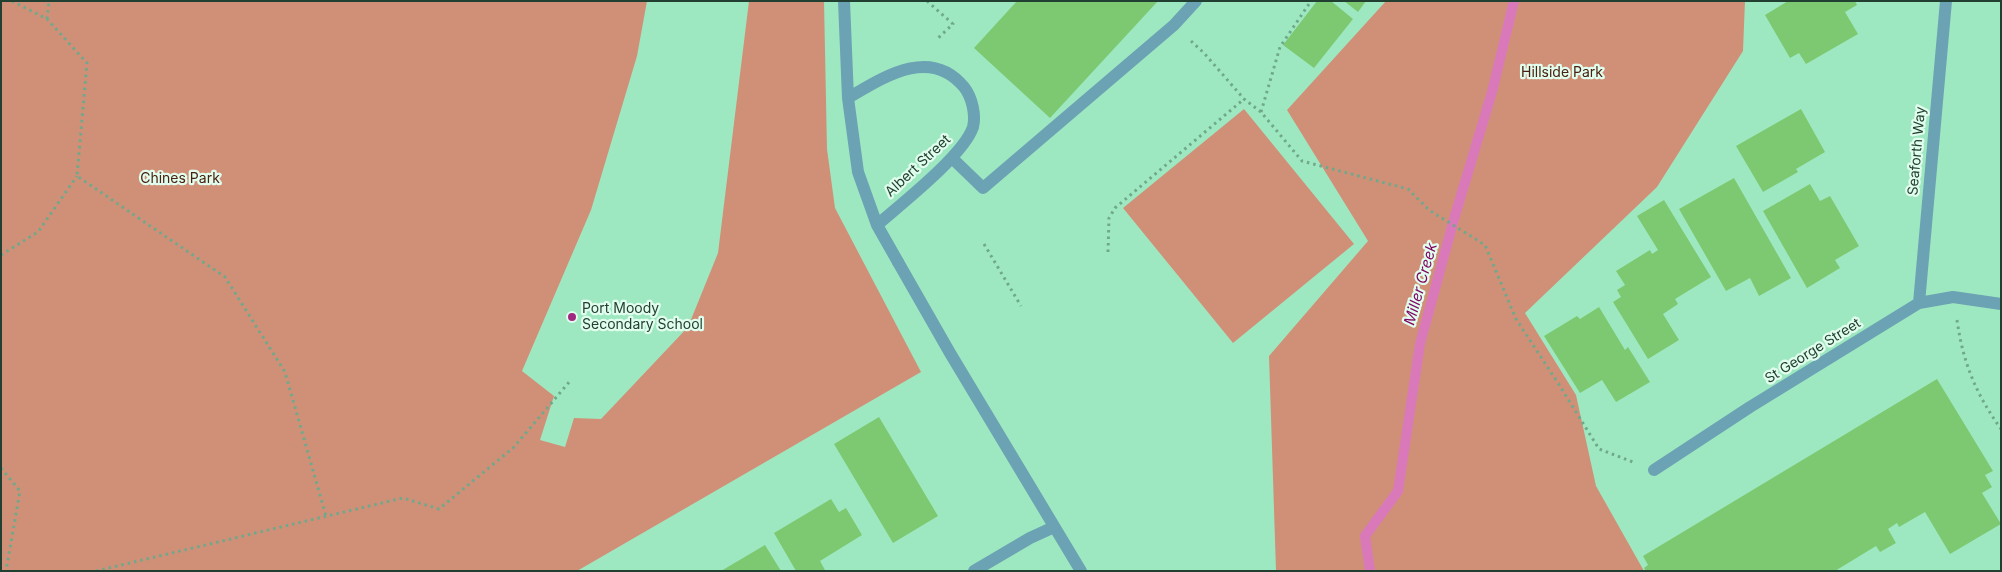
<!DOCTYPE html>
<html>
<head>
<meta charset="utf-8">
<style>
  body { margin:0 }
  #map { position:relative; width:2002px; height:572px; overflow:hidden; background:#9ee8c1; font-family:Inter,sans-serif }
  canvas { display:block }
  .frame { position:absolute; inset:0; border:2px solid #224031; pointer-events:none }
</style>
</head>
<body>
<div id="map">
<canvas width="2002" height="572"></canvas>
<div class="frame"></div>
</div>
<script>
const context = document.querySelector('canvas').getContext('2d');
context.lineJoin = 'round';
function paint(path, color) {
  context.fillStyle = color;
  context.fill(path, 'evenodd');
}
function trace(path, color, width, dash) {
  context.strokeStyle = color;
  context.lineWidth = width;
  context.lineCap = dash ? 'butt' : 'round';
  context.setLineDash(dash || []);
  context.stroke(path);
}
function drawText(font, color, halo, rows, align = 'center') {
  context.font = font + ' Inter,sans-serif';
  context.lineWidth = 4.5;
  context.setLineDash([]);
  context.textBaseline = 'middle';
  context.strokeStyle = halo;
  context.fillStyle = color;
  for (const [text, x, y, turn = 0] of rows) {
    context.save();
    context.translate(x, y);
    context.rotate((+turn || 0) * Math.PI / 180);
    context.textAlign = isNaN(turn) ? turn : align;
    if (halo) context.strokeText(text, 0, 0);
    context.fillText(text, 0, 0);
    context.restore();
  }
}
paint(new Path2D(`
  M1,1H647L637,56L591,210L522,371L554,396L540,440L565,447L574,418L601,419L688,327L718,253L749,1H824L827,149L835,208L921,372L577,571H1Z
  M1386,1H1745L1743,51L1657,187L1525,313L1576,395L1596,486L1644,571H1276L1269,356L1368,241L1287,110Z
  M1244,109L1354,244L1233,343L1123,208Z`), '#d09078');
trace(new Path2D(`
  M1370,571L1365,536L1398,491L1420,344L1454,219L1492,92L1514,1`), '#da79b9', 10);
paint(new Path2D(`
  M1017,1H1158L1050,118L974,48Z
  M1317,1H1331L1353,19L1314,68L1283,45Z
  M1344,1H1366L1358,12Z
  M1788,1H1855L1857,5L1845,12L1858,34L1806,64L1799,53L1790,58L1765,15Z
  M1801,109L1825,152L1796,169L1798,172L1763,192L1736,146Z
  M1734,178L1791,278L1759,296L1750,278L1726,291L1679,209Z
  M1810,184L1820,201L1830,196L1859,246L1835,260L1840,268L1807,288L1763,211Z
  M1664,200L1711,277L1675,299L1678,304L1663,314L1679,340L1648,359L1613,302L1621,297L1617,290L1625,285L1616,271L1650,250L1652,254L1658,250L1637,216Z
  M1599,307L1625,350L1628,347L1650,382L1616,402L1602,380L1580,393L1544,336L1577,316L1580,319Z
  M1937,379L1993,471L1985,475L1992,487L1982,493L2001,524L1950,554L1925,512L1899,527L1897,523L1888,529L1896,543L1880,552L1876,546L1835,571H1646L1644,568L1648,565L1643,556Z
  M879,417L938,516L893,543L834,444Z
  M831,499L839,512L846,508L862,535L820,561L825,570L824,571H796L774,533Z
  M765,545L781,571H721Z`), '#7dc971');
trace(new Path2D(`
  M12,1L47,19L87,63L77,176L225,277L285,372L326,516
  M927,1L953,24L936,40
  M47,19L49,1
  M1191,41L1204,53L1244,99L1261,112L1302,161L1408,189L1429,210L1485,245L1516,319L1558,383L1599,449L1633,462
  M1261,112L1280,47L1311,1
  M984,244L1021,306
  M1108,252L1109,218L1115,208L1244,99
  M1,255L38,232L77,176
  M1957,320C1963,363 1976,394 2001,429
  M1,468L20,491L6,571
  M96,571L403,498L439,509L514,447L570,381`), '#6fa88a', 3, [2.5, 4]);
trace(new Path2D(`
  M844,1L848,98L858,172L877,225L898,262
  M848,98C884,77 930,46 964,87C972,97 976,115 973,127C964,155 901,204 877,225
  M952,158L983,188L1174,25L1196,1`), '#6ba2b4', 12);
trace(new Path2D(`
  M898,262L950,353L1081,571
  M1919,303L1946,1
  M1654,470L1750,407L1919,303L1953,297L2001,304
  M974,571L1030,538L1054,527`), '#6ba2b4', 12);
for (const [x, y, r, color] of [
  [572,317,5,"#a02880"]
]) {
  const dot = new Path2D();
  dot.arc(x, y, r, 0, 2 * Math.PI);
  context.fillStyle = color;
  context.fill(dot);
  trace(dot, '#e1fded', 2);
}
drawText('14px', '#4a2010', '#e1fded', [
  ["Hillside Park",1562,73],
  ["Chines Park",180,179]
]);
drawText('14px', '#224031', '#e1fded', [
  ["Seaforth Way",1917,151,-85],
  ["Albert Street",918,166,-43],
  ["St George Street",1813,351,-32]
]);
drawText('14px', '#224031', '#e1fded', [
  ["Port Moody",582,309],
  ["Secondary School",582,325]
], 'left');
drawText('italic 15px', '#7f0263', '#e1fded', [
  ["Miller Creek",1421,284,-74]
]);
</script>
</body>
</html>
